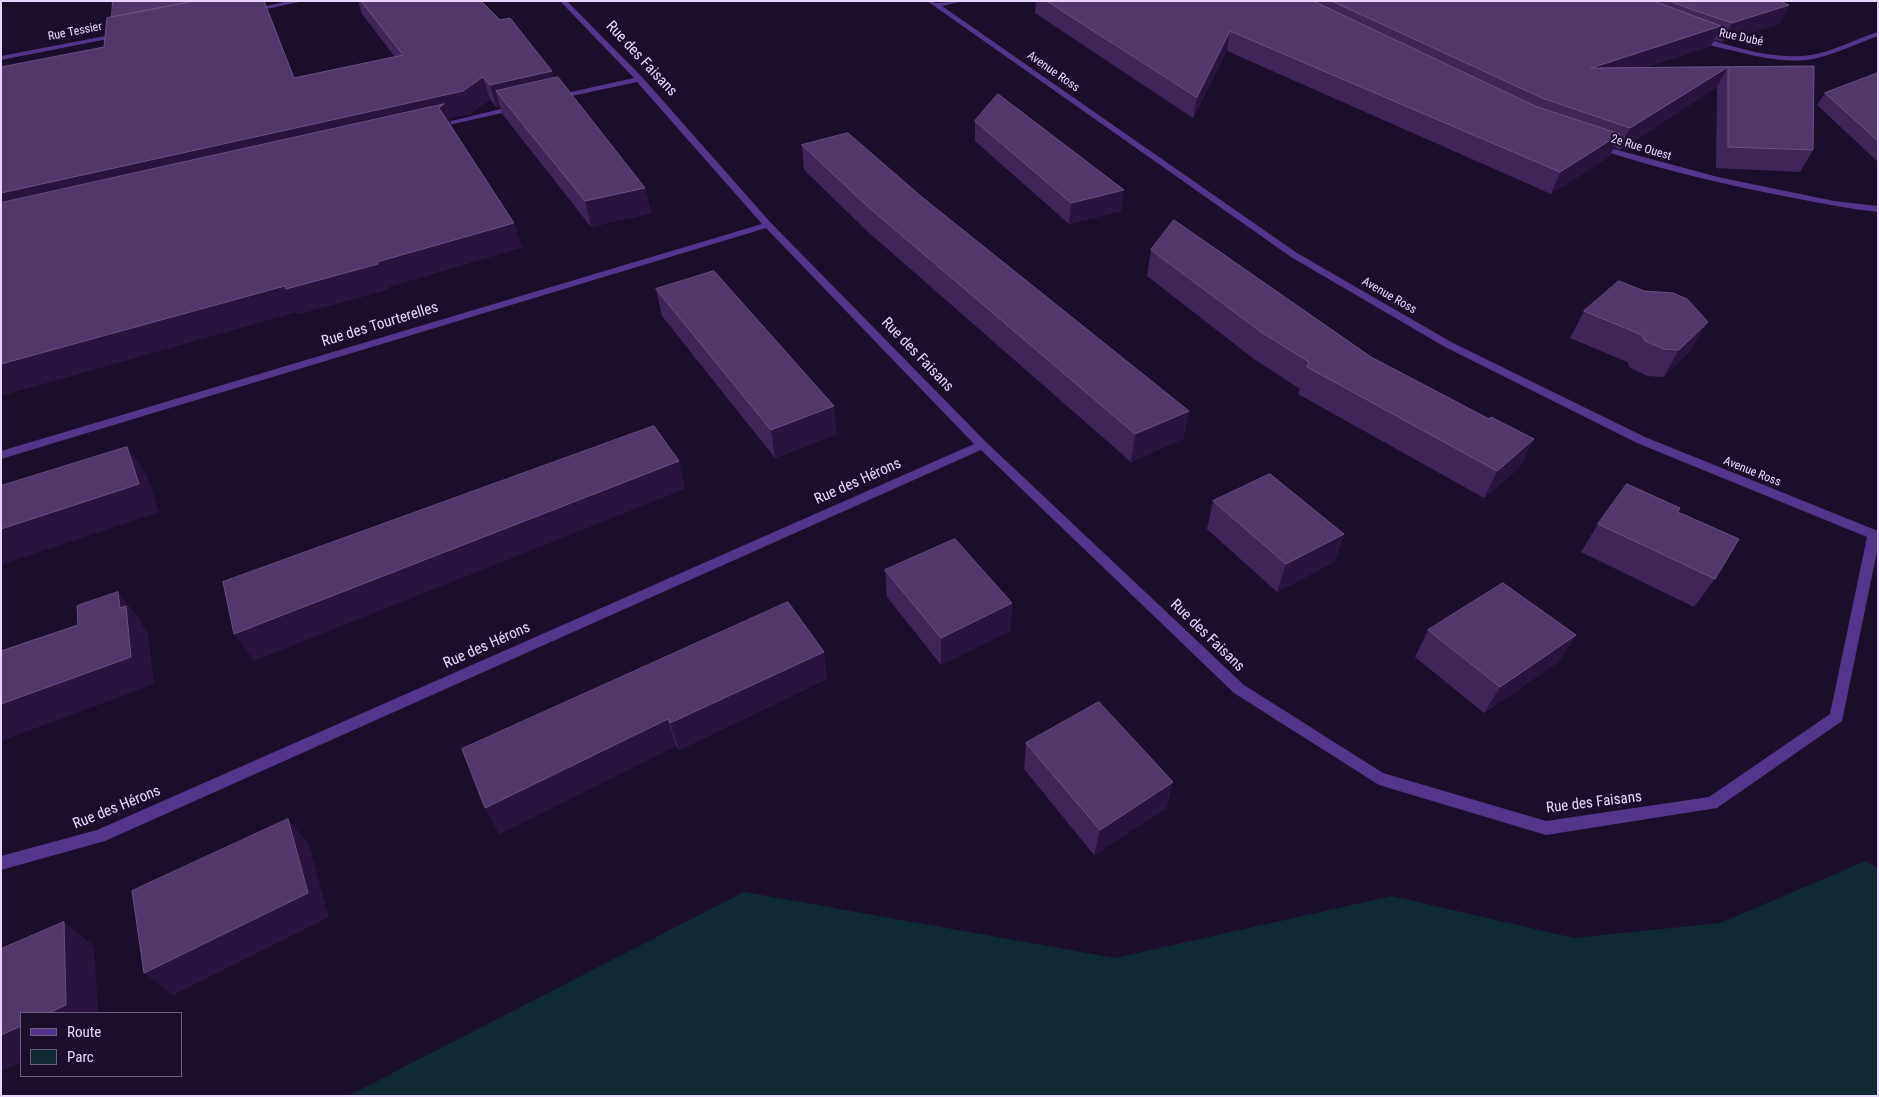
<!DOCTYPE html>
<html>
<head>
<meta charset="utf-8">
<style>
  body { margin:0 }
  #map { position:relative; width:1879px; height:1097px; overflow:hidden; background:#1b0e2a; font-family:"Roboto Condensed",sans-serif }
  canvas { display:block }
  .frame { position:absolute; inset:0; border:2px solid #e8d6ff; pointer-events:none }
  .legend { position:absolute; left:20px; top:1012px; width:162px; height:65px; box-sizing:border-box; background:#1b0e2a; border:1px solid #6d5e7f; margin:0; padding:6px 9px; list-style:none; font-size:15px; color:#e8d6ff }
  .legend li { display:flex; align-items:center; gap:10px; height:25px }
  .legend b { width:25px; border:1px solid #6d5e7f }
</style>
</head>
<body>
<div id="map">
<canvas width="1879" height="1097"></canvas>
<div class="frame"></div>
<ul class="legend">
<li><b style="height:6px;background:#54358c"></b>Route</li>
<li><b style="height:14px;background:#102a34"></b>Parc</li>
</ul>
</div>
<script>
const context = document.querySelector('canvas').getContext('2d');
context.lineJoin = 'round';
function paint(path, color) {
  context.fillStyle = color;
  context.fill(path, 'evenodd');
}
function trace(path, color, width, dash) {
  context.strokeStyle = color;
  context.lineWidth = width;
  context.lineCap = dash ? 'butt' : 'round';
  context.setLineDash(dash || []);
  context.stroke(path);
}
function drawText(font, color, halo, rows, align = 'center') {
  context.font = font + ' "Roboto Condensed",sans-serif';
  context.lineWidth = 4;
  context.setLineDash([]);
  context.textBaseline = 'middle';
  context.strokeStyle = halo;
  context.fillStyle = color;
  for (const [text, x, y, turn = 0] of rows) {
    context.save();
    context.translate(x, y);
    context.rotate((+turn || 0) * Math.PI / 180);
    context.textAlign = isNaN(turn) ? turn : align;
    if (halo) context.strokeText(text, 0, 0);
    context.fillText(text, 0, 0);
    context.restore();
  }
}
paint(new Path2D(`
  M1866,861L1878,869V1096H348L744,892L1115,958L1392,896L1574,938L1720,923Z`), '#102a34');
paint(new Path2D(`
  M289,1H304L252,12L249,10Z
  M560,1H567L642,77L771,223L986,442L1244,685L1383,773L1546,821L1709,797L1830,714L1867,537L1637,443L1445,347L1291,257L927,1L937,3L964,1L942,6L1297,253L1453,343L1645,437L1878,531V547L1842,721L1717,808L1546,835L1379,785L1234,693L981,450L105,841L1,870V856L97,830L974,444L766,228L1,459V451L762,224L637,82L553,100V96L634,78Z
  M1878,32V36C1856,44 1835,54 1813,59C1786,64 1755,56 1730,50C1718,47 1703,45 1694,38L1697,36C1733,46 1773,61 1811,55C1834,51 1856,39 1878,32Z
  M121,33L124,35L123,36L1,60V56Z
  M517,105H520V109L435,128L431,126Z
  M1595,144L1718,177L1834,201L1878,206V212C1851,209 1825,204 1799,199C1730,186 1662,170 1595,148Z`), '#54358c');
paint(new Path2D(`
  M264,1L294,78L395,57L362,14L358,1H481L554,78L645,188L651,213L591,227L503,115L500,107L497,108L490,99L470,114L449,118L452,127L522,247L388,287L389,289L298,314L297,312Z
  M1036,1H1779L1789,5L1779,24L1722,42L1714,40L1711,46L1646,67L1814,66L1813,150L1800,172L1716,168L1717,87L1620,150L1614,147L1610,156L1551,194L1227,51L1193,118L1035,13Z
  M1878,73V162L1817,105L1825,93Z
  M975,121L1121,211L1069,224L975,141Z
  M802,145L1184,438L1131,462L867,231L804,170Z
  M1151,250L1520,467L1484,498L1298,394L1300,389L1254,359L1147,276Z
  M656,289L837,434L775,458L662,316Z
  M1584,311L1692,349L1663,377L1648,376L1630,368L1627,362L1570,338Z
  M1213,501L1344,534L1334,562L1277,592L1207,529Z
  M1678,512L1715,579L1694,607L1581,552L1598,524Z
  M885,570L1012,603L1010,631L941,665L887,597Z
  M1428,630L1576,635L1558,662L1484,713L1415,657Z
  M827,679L679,750L676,746L499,834L462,749Z
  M1026,743L1173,782L1166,808L1094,855L1024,769Z`), '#402559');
paint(new Path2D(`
  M213,1H264L303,100Z
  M1789,5L1779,24L1722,42L1732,23Z
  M1721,26L1711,46L1582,88L1591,68Z
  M1230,31L1227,51L1193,118L1197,97Z
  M1728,67L1717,87L1620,150L1630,128Z
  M552,71L558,93L496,91L500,107L497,108L490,85Z
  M483,77L490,99L470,114L449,118L452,127L1,221V193Z
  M1620,134L1610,156L1551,194L1560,172Z
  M645,188L651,213L591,227L585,201Z
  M1124,190L1121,211L1069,224L1071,203Z
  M514,223L522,247L388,287L389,289L298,314L297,312L1,396V364L377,262Z
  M1708,322L1692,349L1663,377L1679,350Z
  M834,406L837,434L775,458L771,430Z
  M1189,411L1184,438L1131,462L1135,434Z
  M1534,439L1520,467L1484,498L1497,471Z
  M127,447L147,475L159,512L1,565V529Z
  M679,461L685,489L254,661L234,634Z
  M1344,534L1334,562L1277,592L1286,564Z
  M118,592L140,620L141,624L148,633L154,684L1,741V704L120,608Z
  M1012,603L1010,631L941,665V638Z
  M1576,635L1558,662L1484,713L1500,687Z
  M824,652L827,679L679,750L670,723Z
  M668,719L676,746L499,834L485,808Z
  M1173,782L1166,808L1094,855L1100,830Z
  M288,819L309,845L329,917L173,995L144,973Z
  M64,922L94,946L98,1013H49Z
  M21,1026V1062L1,1072V1035Z`), '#29143e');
const building = new Path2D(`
  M113,1H195L112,17Z
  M195,1H264L294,78L403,55L361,1H481L500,20L510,18L552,71L490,85L483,77L463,91L1,193V67L104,47L107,18Z
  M1047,1H1313L1535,106L1620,134L1560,172L1230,31L1197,97Z
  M1332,1H1654L1721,26L1591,68L1814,66L1813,150L1728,147V67L1630,128L1542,98Z
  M1670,1H1779L1789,5L1732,23L1693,10Z
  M1878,73V141L1825,93Z
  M558,77L645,188L585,201L496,91Z
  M998,94L1124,190L1071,203L975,121Z
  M444,104L439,108L514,223L377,262L378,264L286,289L285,286L1,364V203Z
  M848,133L923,198L1189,411L1135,434L866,205L802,145Z
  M1174,220L1371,357L1489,419L1491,417L1534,439L1497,471L1307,367L1309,362L1261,332L1151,250Z
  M714,271L834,406L771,430L656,289Z
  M1619,281L1644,291L1673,293L1687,299L1708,322L1679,350L1664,349L1645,341L1642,335L1584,311Z
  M654,426L679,461L234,634L223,582Z
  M127,447L139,484L1,529V486Z
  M1270,474L1344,534L1286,564L1213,501Z
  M1627,484L1680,508L1678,512L1739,539L1715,579L1598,524Z
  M955,539L1012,603L941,638L885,570Z
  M1503,583L1576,635L1500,687L1428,630Z
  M118,592L120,608L126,606L131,657L1,704V651L78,625L77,606Z
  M788,602L824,652L670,723L668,719L485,808L462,749Z
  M1099,702L1173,782L1100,830L1026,743Z
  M288,819L308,893L144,973L132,891Z
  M64,922L66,1005L49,1013H21V1026L1,1035V949Z`);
paint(building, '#52386a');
trace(building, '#695182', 1);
drawText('12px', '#e8d6ff', '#1b0e2a', [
  ["Rue Tessier",75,32,-11],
  ["Rue Dubé",1741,38,12],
  ["Avenue Ross",1053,72,35],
  ["2e Rue Ouest",1641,148,17],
  ["Avenue Ross",1389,296,30],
  ["Avenue Ross",1752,472,22]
]);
drawText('15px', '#e8d6ff', '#1b0e2a', [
  ["Rue des Faisans",641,59,47],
  ["Rue des Tourterelles",380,325,-17],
  ["Rue des Faisans",917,355,46],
  ["Rue des Hérons",858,482,-24],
  ["Rue des Faisans",1207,636,44],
  ["Rue des Hérons",487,646,-24],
  ["Rue des Faisans",1594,803,-7],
  ["Rue des Hérons",117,808,-22]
]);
</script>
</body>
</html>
